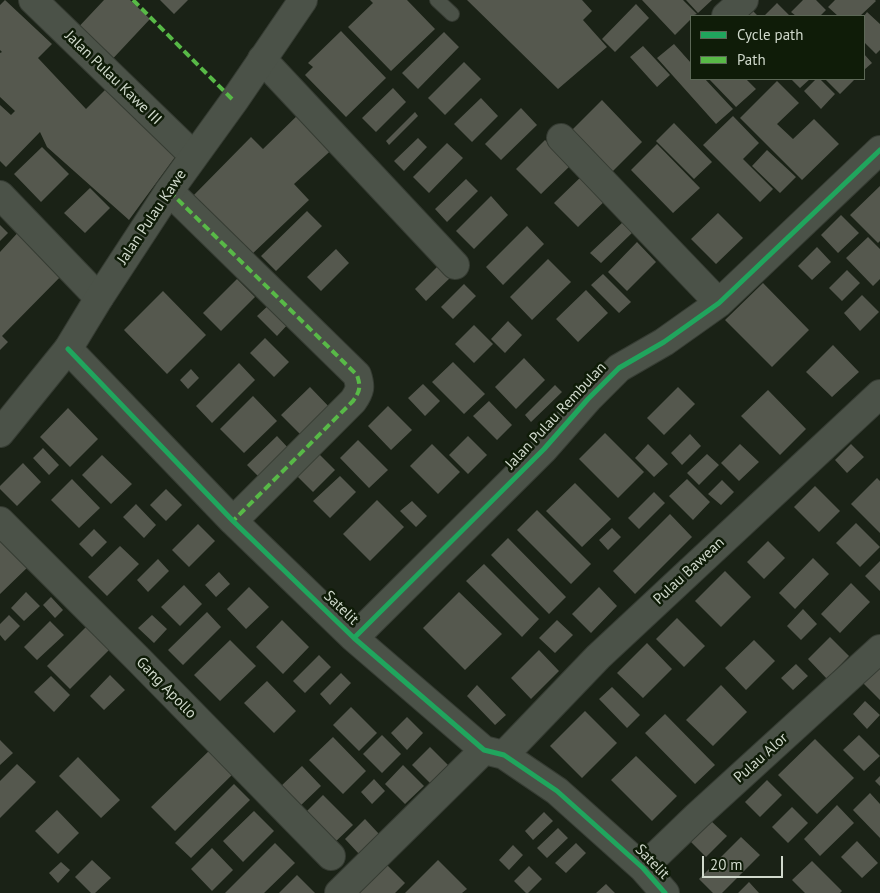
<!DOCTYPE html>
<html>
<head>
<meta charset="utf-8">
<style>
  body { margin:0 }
  #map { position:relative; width:880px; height:893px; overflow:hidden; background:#1a2216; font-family:"PT Sans",sans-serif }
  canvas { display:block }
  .legend { position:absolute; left:690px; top:15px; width:175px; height:65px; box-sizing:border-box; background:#0f1c08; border:1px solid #5c6856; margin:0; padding:6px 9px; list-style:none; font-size:15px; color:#d0d9cc }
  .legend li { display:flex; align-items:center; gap:10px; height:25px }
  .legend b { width:25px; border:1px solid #5c6856 }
  .scale { position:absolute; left:702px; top:856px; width:81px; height:22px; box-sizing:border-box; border:2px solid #d0d9cc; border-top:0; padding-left:6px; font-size:15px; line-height:18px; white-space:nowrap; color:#d0d9cc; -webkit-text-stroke:4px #0f1c08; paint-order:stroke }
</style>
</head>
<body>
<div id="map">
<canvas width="880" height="893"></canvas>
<ul class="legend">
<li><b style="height:6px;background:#20a55d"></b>Cycle path</li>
<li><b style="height:6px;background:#58b947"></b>Path</li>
</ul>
<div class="scale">20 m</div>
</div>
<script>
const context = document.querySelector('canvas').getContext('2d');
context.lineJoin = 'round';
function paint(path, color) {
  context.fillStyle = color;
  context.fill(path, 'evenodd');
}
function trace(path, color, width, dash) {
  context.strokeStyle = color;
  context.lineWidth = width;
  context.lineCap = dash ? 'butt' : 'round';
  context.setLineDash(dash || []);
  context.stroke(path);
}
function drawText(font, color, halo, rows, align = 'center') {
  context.font = font + ' "PT Sans",sans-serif';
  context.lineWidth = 5;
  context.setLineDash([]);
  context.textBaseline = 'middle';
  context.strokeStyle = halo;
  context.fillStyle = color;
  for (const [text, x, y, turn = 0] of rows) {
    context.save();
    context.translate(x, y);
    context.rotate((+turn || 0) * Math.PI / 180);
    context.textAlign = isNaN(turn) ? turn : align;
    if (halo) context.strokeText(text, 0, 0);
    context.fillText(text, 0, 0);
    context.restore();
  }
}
paint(new Path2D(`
  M5,0L52,44L38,58L86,109L108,87L178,153L129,220L47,147L40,132L6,167L0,161V105L11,115L15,111L0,97V53L2,52L0,50V5Z
  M104,0H130L150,19L106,66L72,34Z
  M160,0H188L174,14Z
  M370,0H407L435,29L391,71L348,27L373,3Z
  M467,0H582L592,11L583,20L607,47L558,89Z
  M642,0H683L697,14L691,16V19L675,35Z
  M686,0H712L698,13Z
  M803,0H816L826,10L820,16H796L791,12Z
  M835,0H875L876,1L860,16H838L828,7Z
  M777,3L790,16H764Z
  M636,4L649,18L615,52L602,39Z
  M753,11L758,16H748Z
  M867,12L880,24V50L876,54L864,42V16Z
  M341,31L386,78L346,117L305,75L313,67L308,63Z
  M444,32L459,47L418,89L402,73Z
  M674,44L691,63V79H705L733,109L716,124L657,58Z
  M643,46L670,75L657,87L630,57Z
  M864,54L872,63L864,70Z
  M464,62L481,79L445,115L428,98Z
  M709,79H746L756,89L736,107Z
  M791,79H810L800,88Z
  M816,79H820L835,94L821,109L804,91Z
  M825,79H855L840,94Z
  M777,81L799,103L777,124L793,139L814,119L839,144L802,180L740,118Z
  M393,88L406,102L376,132L362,118Z
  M481,98L498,116L472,142L454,124Z
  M602,100L642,142L607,177L566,136Z
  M521,108L537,125L501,160L485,144Z
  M303,110L337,145L294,184L309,200L250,256L191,198L251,137L263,149Z
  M415,112L418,116L389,145L386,141Z
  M733,116L759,143L743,159L773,189L760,202L703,145Z
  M674,123L712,162L694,179L656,141Z
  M418,138L427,147L404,171L394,161Z
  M545,140L571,165L541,194L516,169Z
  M447,143L463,158L429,193L413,177Z
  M657,144L700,188L673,213L631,170Z
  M42,147L69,174L41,202L14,174Z
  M767,150L796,177L780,193L752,166Z
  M588,170L612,194L578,227L554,203Z
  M466,179L478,191L447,222L435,209Z
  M880,186V241L878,243L850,215Z
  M90,188L110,208L85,233L64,213Z
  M491,196L508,215L474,249L456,231Z
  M307,211L322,226L276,271L261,256Z
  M718,213L743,238L716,264L691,239Z
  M841,215L859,233L838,253L821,235Z
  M623,222L633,232L601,263L590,253Z
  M0,225L8,233L0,241Z
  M527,226L544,244L503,285L486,267Z
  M23,227L67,270L2,336L8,342L0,350V252Z
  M868,237L880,249V279L873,286L846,258Z
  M637,242L656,262L627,291L608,272Z
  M817,247L831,262L812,280L798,266Z
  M336,249L349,263L321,291L307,277Z
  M548,259L571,282L532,320L510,297Z
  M439,265L451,277L426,301L415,289Z
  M847,270L860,283L842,301L829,288Z
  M603,274L631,302L619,313L591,285Z
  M237,279L255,297L221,331L203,313Z
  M763,283L809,330L772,367L725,320Z
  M464,284L476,296L453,319L441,307Z
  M586,290L608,313L578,342L556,319Z
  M163,291L206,335L167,374L124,330Z
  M862,295L879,312L860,331L844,313Z
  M271,303L290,322L277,336L257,316Z
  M508,321L522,335L505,353L491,339Z
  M474,325L493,344L474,363L455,344Z
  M265,338L289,362L274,377L250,353Z
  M833,345L859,372L832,397L806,372Z
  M524,358L545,380L516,409L495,387Z
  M453,362L485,394L464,414L432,382Z
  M239,363L255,380L212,423L196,406Z
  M191,369L199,378L188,389L180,380Z
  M423,384L440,401L425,416L408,398Z
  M555,385L562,392L531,422L525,415Z
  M310,387L334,412L306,440L281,415Z
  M678,387L695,404L664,435L647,418Z
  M768,390L806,429L780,455L741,416Z
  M253,396L277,421L244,453L220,429Z
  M489,401L512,425L497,440L473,416Z
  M388,406L412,430L391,450L368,426Z
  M68,408L98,439L70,467L40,437Z
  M605,433L644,472L618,498L579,459Z
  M690,434L701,446L682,465L671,453Z
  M277,436L291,451L262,480L247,465Z
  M468,436L487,455L468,474L449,455Z
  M358,440L388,470L369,488L340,458Z
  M432,444L460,472L438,494L410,466Z
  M648,444L668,464L654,477L635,458Z
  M740,444L759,462L739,481L721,463Z
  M851,444L864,457L847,473L835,460Z
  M43,448L59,465L49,475L33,458Z
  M316,451L335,470L313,492L294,473Z
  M707,454L719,465L699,485L687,473Z
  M102,455L132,484L111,504L82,475Z
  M23,463L41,482L17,506L0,489V486Z
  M340,476L356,492L330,518L313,501Z
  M877,478L880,481V533L851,504Z
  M72,479L100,508L79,528L51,500Z
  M687,479L710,502L693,520L669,496Z
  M722,480L734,492L721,505L708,494Z
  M575,483L611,519L582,547L546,511Z
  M815,486L840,511L819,532L794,507Z
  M166,489L182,505L166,521L150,505Z
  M654,492L665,503L639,529L628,518Z
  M377,500L404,527L370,561L343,534Z
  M412,501L427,516L416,527L400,511Z
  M136,504L156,525L144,538L123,517Z
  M537,510L591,564L571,584L517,530Z
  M670,514L692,537L635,594L613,571Z
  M856,523L880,547L860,567L836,543Z
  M198,524L215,541L189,567L172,550Z
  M612,528L621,537L608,550L599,540Z
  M94,529L107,542L92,557L79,544Z
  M0,533L31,564L0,594Z
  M508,538L566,597L549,614L491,555Z
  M768,541L785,558L764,579L747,562Z
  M120,546L139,564L107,596L88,577Z
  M813,558L829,574L795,609L779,593Z
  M158,559L169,571L148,592L137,580Z
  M880,561V591L865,576Z
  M484,564L539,619L522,637L466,581Z
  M725,571L751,597L721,627L695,601Z
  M219,572L230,584L216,597L205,585Z
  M851,583L870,602L840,633L821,614Z
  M184,585L202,604L180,626L161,607Z
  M249,587L269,607L246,629L227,609Z
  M599,587L617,606L591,633L572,614Z
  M26,592L40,606L24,621L11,608Z
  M459,592L502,634L465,670L423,628Z
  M51,597L63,610L55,618L43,605Z
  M803,609L817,624L801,640L787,626Z
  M207,612L221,627L183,665L168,650Z
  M9,615L20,626L5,641L0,635V624Z
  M152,615L167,629L154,643L138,628Z
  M677,618L705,646L684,667L656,639Z
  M282,620L309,647L283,674L256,647Z
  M557,620L573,635L555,653L539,638Z
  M50,621L64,635L37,660L24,647Z
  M86,627L109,650L70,689L47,666Z
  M830,637L849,656L827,679L808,659Z
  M230,640L256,666L220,701L194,675Z
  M754,640L775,661L746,690L725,668Z
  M647,643L672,669L643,698L617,673Z
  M539,650L559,671L531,699L511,678Z
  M319,655L331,667L305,693L293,681Z
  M796,664L808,676L793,690L781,678Z
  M875,664L880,669V700L859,679Z
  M341,673L351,683L330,705L320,694Z
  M110,675L125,690L104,710L90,696Z
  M51,676L70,695L54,712L34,692Z
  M267,681L296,711L274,733L244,703Z
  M477,685L506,715L495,725L467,696Z
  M721,685L747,712L713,746L686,720Z
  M612,687L640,715L627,728L599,699Z
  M865,701L880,715L867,729L853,714Z
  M351,707L377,733L359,751L333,725Z
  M585,711L617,743L582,778L550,746Z
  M665,714L715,765L695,784L645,733Z
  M407,717L423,733L407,750L391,733Z
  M382,735L401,754L382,773L363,754Z
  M859,735L880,756L864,771L843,750Z
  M333,737L366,771L343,794L309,760Z
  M815,739L854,778L817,814L778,775Z
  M0,740L13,753L0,765Z
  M430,747L448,765L430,783L412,765Z
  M212,748L235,772L175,831L151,807Z
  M636,756L677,796L652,821L611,780Z
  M78,757L120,800L101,818L59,776Z
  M17,764L36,782L0,818V781Z
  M403,765L424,786L405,804L385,784Z
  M302,766L321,786L299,807L280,787Z
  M880,776V786L875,781Z
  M374,779L385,791L372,804L361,792Z
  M767,780L782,795L760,817L745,802Z
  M234,784L250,800L191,858L175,843Z
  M870,793L880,804V838L853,810Z
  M323,795L353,825L332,845L302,816Z
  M837,805L854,823L820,856L804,839Z
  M792,807L808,823L788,843L772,827Z
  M57,810L79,833L58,854L35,831Z
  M254,811L274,831L243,862L223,841Z
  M544,812L553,821L533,840L525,831Z
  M365,819L380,835L360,855L345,839Z
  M710,820L727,836L706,857L690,841Z
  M558,828L568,838L547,858L537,848Z
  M741,837L760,855L722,893H713L699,879Z
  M857,841L878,863L862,878L841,857Z
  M275,843L295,863L264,893H225Z
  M576,843L586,853L566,873L555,863Z
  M513,845L523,855L509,870L499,860Z
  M212,848L233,870L212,891L191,869Z
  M92,860L111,878L95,893H91L75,877Z
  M438,860L467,889L462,893H405Z
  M383,861L405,883L395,893H351Z
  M812,861L842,891L840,893H805L792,880Z
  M61,862L70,870L58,883L49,873Z
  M529,866L542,879L528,893H526L514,881Z
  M297,875L315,893H279Z
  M749,882L759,893H738Z
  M606,884L615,893H596Z`), '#55584e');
const lane = new Path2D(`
  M437,0L452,14`);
const street = new Path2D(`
  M33,0L193,155
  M726,16L744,0
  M262,59L455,265
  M561,138L719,303
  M169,191L357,375C361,387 360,391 353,401L233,521
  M0,195L99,298
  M68,349L233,521L354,638L484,750L504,755L557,791L643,868L665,893
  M0,521L139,660L331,856
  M354,638L544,449L588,399L619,368L664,342L719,303L880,150
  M504,755L598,657L880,394
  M643,868L697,816L880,649
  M339,893L484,750`);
const secondary = new Path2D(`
  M0,433L68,349L99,298L169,191L234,101L303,0`);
trace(lane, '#363c33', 16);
trace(street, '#363c33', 30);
trace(secondary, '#363c33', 30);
trace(lane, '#4b5248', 14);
trace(street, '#4b5248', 28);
trace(secondary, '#4b5248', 28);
trace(new Path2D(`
  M133,0L234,101
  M169,191L357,375C361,387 360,391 353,401L233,521`), '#58b947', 4, [8, 4]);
trace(new Path2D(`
  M68,349L233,521L354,638L484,750L504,755L557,791L643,868L665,893
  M354,638L544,449L588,399L619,368L664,342L719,303L880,150`), '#20a55d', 5);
drawText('15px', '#d0d9cc', '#0f1c08', [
  ["Jalan Pulau Kawe III",113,78,44],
  ["Jalan Pulau Kawe",152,217,-56],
  ["Jalan Pulau Rembulan",556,416,-47],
  ["Pulau Bawean",689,571,-43],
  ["Satelit",341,608,44],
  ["Gang Apollo",166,688,46],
  ["Pulau Alor",761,758,-42],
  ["Satelit",652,862,46]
]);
</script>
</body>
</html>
